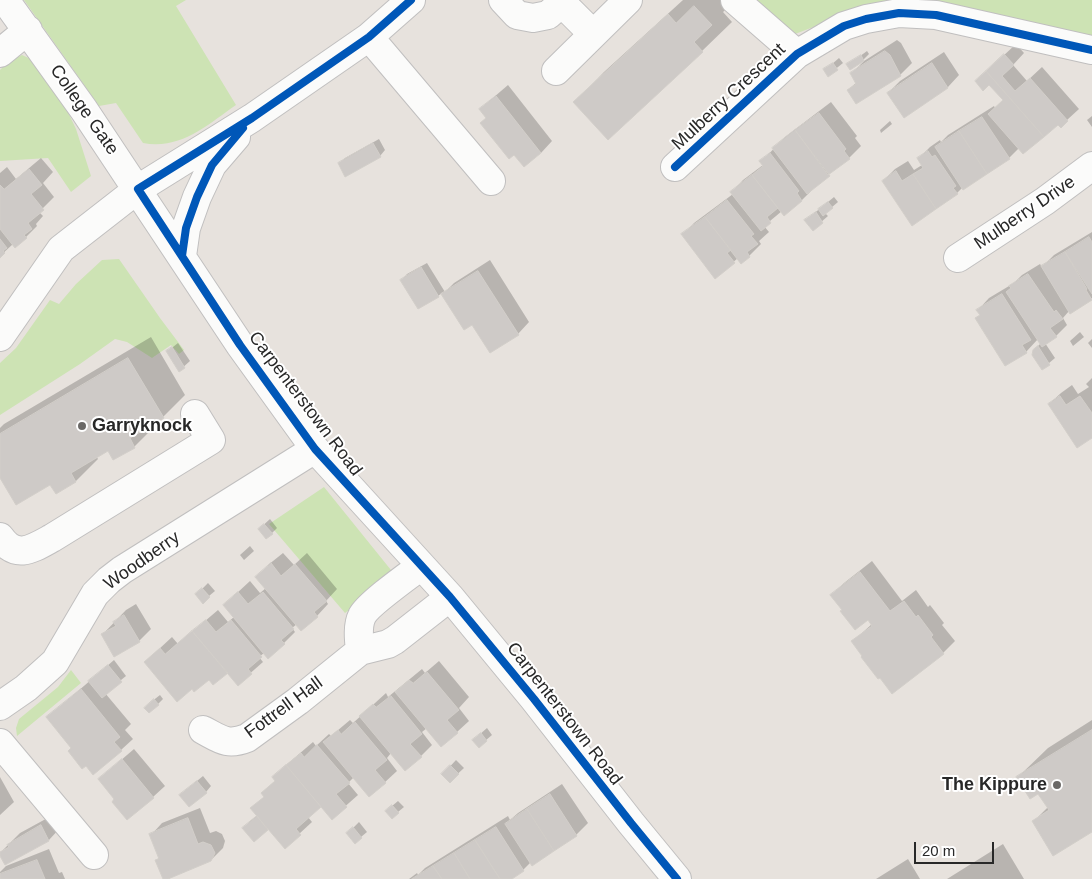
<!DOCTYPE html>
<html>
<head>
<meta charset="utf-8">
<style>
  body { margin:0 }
  #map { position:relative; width:1092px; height:879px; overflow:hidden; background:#e7e2dd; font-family:Arial,sans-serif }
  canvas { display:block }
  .scale { position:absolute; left:914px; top:842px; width:80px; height:22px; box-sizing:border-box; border:2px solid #282828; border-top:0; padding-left:6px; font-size:15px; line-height:18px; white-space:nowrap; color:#282828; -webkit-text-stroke:4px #fff; paint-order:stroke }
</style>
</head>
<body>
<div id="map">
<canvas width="1092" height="879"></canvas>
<div class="scale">20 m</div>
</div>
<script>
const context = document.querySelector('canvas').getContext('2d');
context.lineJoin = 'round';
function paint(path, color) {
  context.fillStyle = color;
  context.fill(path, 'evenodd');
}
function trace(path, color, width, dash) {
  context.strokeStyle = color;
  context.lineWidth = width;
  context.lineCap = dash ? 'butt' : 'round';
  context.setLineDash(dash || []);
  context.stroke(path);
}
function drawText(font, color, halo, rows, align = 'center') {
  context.font = font + ' Arial,sans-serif';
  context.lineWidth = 4;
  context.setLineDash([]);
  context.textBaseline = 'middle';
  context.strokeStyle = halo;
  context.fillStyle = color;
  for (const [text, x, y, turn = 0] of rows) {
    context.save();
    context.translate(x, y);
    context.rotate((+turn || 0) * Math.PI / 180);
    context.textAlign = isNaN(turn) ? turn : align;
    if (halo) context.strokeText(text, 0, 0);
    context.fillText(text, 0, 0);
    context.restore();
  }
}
paint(new Path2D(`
  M24,0H186L176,6L236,105C207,125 181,150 143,143L116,103L99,106Z
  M756,0H1092V41L866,7L795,34Z
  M22,55L46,66L76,129L91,176L71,192L48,158L0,161V70L8,62Z
  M119,259L160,318L184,350L179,354L171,345L152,358L127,342L115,339L80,364L0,415V363L16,348L50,300L59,304L76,284L102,260Z
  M324,487L395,575L345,613L269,524Z
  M71,670L81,683L17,736L16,728L19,719L58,687Z`), '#cde3b4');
paint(new Path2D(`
  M683,0H736L723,12L732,22L702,51L575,102L604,72Z
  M897,40L901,43L912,63L900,75L848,90L857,82L851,74L864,61Z
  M1016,44L1024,53L1013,65L1027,81L1042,67L1079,109L1067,120L1058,123L1019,148L1009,158L963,187L957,193L883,181L895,169L908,161L914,170L922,165L918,159L930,147L940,140L941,142L948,135L994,106L995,108L1004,100L988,70Z
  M867,51L869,54L863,60L848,65Z
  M944,52L959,75L948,87L904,116L888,93L900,81Z
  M839,58L843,63L828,75L825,70Z
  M508,85L552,141L541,153L487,118L480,109Z
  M831,102L857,136L855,138L861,146L849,158L812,187L813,189L802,200L784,214L782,211L764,226L769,232L759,241L761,244L749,256L741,262L738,258L716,277L683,235L694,223L733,194L732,192L743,180L763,165L761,162L785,137Z
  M1092,116V127L1087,120Z
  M890,121L892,124L881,133L880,130Z
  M379,139L385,150L380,156L339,164L345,158Z
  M41,158L53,172L43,183L54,197L39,212L43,216L36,224L37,226L26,237L13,244L0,256V173L7,167L16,179Z
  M834,197L838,202L825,213L828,216L813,229L806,220Z
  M1092,232V298L1069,311L1063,318L1067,325L1056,336L1045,343L1055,358L1042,369L1034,350L1041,343L1038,339L1026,352L981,315L978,310L989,298L1014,283L1022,275L1040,264L1042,267L1054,255Z
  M490,260L529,322L518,334L473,323L464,329L442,293L438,296L402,280L407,274L427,263L445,292L454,283Z
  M1080,332L1084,337L1073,346L1070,341Z
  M151,337L185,395L163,417L155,421L156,425L134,447L114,459L108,449L96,456L98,459L76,481L56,493L51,483L0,475V428L4,424Z
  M1092,339V348L1088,343Z
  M178,343L190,361L180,370L168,351Z
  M1092,378V436L1049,404L1061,393L1072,385L1078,394L1089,387L1086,384Z
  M270,519L277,528L272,533L259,529Z
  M250,546L254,551L244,560L240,555Z
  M283,553L294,565L307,553L337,589L326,601L328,604L317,616L297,624L292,628L295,632L284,643L264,653L259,657L263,662L238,684L228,672L209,679L192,688L145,662L172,637L178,644L218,610L228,622L234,617L224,605L250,581L260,593L266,588L268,565Z
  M872,561L902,601L916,590L928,607L930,605L944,623L942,625L955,641L943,653L892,692L853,641L872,624L868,618L843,610L832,595L844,583Z
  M208,583L215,591L209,596L202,589Z
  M136,604L151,629L139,641L114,655L102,635L126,610Z
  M114,660L126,676L105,693L131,724L125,730L133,739L121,750L73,748L48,717Z
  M439,661L469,697L459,708L469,721L457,732L441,745L427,728L422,732L432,745L421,756L391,753L387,758L397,771L370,796L354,777L348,783L358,795L332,818L321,806L308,817L312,822L285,847L269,828L254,840L249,822L258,815L252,808L265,796L262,793L276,780L285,766L313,742L316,746L329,734L331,736L350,720L353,723L386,693L388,697L422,669L425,673Z
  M160,695L163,699L158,704L151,702Z
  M1092,720V831L1033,822L1048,807L1039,792L1018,777L1048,748Z
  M487,728L492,735L479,746V735Z
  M134,749L165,786L153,797L116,799L99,779Z
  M456,760L464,768L450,781L443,774Z
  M203,776L211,786L206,792L186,790Z
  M0,777L14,802L0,815Z
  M562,784L588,823L576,835L532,864L531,862L523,870L509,879H409L417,873L418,875L425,868L508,816L510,820L518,813Z
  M398,801L404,807L398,812L392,806Z
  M200,808L210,833L216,831L222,834L225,841L223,848L211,860L164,879L156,860L160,857L151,835L162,823Z
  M53,815L60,828L49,840L5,863L0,853L20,833Z
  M359,822L367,832L355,842L353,828Z
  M1003,844L1024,879H947Z
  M49,849L59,873L62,872L65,879H0V872L6,866Z
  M908,859L920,879H876Z`), '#0003');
const building = new Path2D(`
  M694,6L712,25L694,42L703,52L608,140L573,102L668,14L676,23Z
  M885,51L890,55L901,76L856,104L847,90L856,84L850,73Z
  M1004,54L1014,65L1002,76L1015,91L1030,78L1068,121L1061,128L1058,125L1044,137L986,71Z
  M861,55L864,61L850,70L846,64Z
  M833,63L838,70L828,77L823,69Z
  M932,63L948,88L904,118L887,93Z
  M986,71L1044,137L1023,154L988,114L1003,100L989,85L983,91L975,81Z
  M496,96L541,153L524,167L514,155L509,159L480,123L486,118L479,109Z
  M819,113L846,149L844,151L850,159L828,175L795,130Z
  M982,117L1010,159L987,174L959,131Z
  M795,130L830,176L807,194L772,148Z
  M959,131L987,174L963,190L935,147Z
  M373,143L381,157L345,177L338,163Z
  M928,151L932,157L935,155L956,186L953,188L958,194L936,209L913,174L923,168L917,158Z
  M770,153L799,191L797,193L802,201L784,216L752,175L763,166L759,161Z
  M29,169L42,185L31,194L44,210L28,223L32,229L24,235L27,238L15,248L0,229V185L4,189Z
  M896,171L902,181L913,174L936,209L912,226L882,181Z
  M752,175L778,208L767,217L771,223L761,231L730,192Z
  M727,200L754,234L751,236L758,244L747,252L750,257L741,264L705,217Z
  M828,202L833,208L823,216L818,209Z
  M816,212L823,223L813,231L804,220Z
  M705,217L731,250L727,253L735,263L715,279L681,234Z
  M1089,237L1092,242V294L1065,252Z
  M0,239L7,248L3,251L5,253L0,258Z
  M1065,252L1087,289L1086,290L1092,300L1070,314L1041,266Z
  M421,267L439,297L418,309L400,280Z
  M478,271L519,335L490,353L472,325L464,330L441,294Z
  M1028,274L1054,312L1056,310L1063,319L1050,328L1057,337L1042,347L1006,292L1011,288L1009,286Z
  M1002,294L1031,340L1022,345L1027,353L1005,366L975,318L980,315L976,310Z
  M1038,346L1050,365L1042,370L1032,355L1033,350Z
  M172,347L185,368L179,372L166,351Z
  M128,358L164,418L130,438L135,448L113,460L108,451L71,473L76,482L56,494L50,485L16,505L0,478V434Z
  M1060,396L1066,405L1080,396L1092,413V438L1077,448L1048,404Z
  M264,524L273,534L266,539L258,529Z
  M271,563L281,576L295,564L327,601L314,612L318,617L301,631L255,577Z
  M860,572L890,611L904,601L916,617L918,615L933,635L931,637L944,654L892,694L880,678L878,679L861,657L862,656L851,641L872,626L868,620L855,630L840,611L842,610L830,595Z
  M202,588L210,597L203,604L195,594Z
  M238,592L248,604L263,592L294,629L281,640L285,644L268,659L223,605Z
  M124,615L140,642L114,657L101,634L116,626L113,622Z
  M206,620L216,632L231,620L262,657L248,669L252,674L238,686L192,631Z
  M192,631L228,673L213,685L209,680L194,692L192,689L177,702L144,662L160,648L165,654Z
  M108,665L122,682L102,698L88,681Z
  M427,672L459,710L447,720L458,733L441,747L395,692L409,680L413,683Z
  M81,689L120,737L114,742L122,751L93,775L86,766L82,769L68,751L71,748L46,717Z
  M391,696L422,734L410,744L422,757L405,771L359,716L373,704L376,707Z
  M154,699L159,705L149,713L144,708Z
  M355,722L387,760L375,770L386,783L369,797L323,742L338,730L341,734Z
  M1092,730V832L1053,856L1032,821L1049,810L1038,794L1030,799L1016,777Z
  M481,733L487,741L479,748L472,740Z
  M317,745L350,783L336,794L347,807L332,820L286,765L301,753L304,757Z
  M122,759L154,798L127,820L112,802L114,799L98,779Z
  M286,765L321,807L296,829L301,835L285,849L250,808L264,797L261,793L275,781L272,777Z
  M450,765L459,774L450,783L441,774Z
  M197,781L207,793L189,807L179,795Z
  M550,794L577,836L554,851L527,809Z
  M392,805L399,813L392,819L385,811Z
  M527,809L554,851L532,866L505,824Z
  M257,816L268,830L254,842L242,828Z
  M188,818L198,844L203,842L211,845L215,853L211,861L168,879H163L155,860L159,859L149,834Z
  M41,825L49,841L5,865L0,856V852L9,847L7,845Z
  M353,827L362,838L355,844L346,833Z
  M496,827L524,871L512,879H500L475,840Z
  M475,840L500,879H470L454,853Z
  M454,853L470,879H442L433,866Z
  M37,860L45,879H0V874Z
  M433,866L442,879H412Z`);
paint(building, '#cecac7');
trace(building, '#d2cec9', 1);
const minor = new Path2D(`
  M5,0L84,110L240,345L315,449L450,597L534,699L631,823L677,879
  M503,0L517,15L533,18L548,15L565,0
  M735,0L797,54
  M562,3L593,34
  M369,37L491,181
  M0,53L28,30
  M556,71L628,0
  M675,167L797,54L844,26L866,19L899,13L936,15L1092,50
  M182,256L186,228L197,197L212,165L236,137
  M958,258L1045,201L1092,166
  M0,337L61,249L138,189L252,118L369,37L411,0
  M0,537C16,560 32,549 52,538L211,440L195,414
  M360,651C359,641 357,626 362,616C367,605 409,575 421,566
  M0,706L26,688L55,662L95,594L109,580L122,570L315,449
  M203,730C220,739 227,746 247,738L298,701L360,651L388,644L395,640L450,597
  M0,743L94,855`);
trace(minor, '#c0bfbf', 30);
trace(minor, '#fbfbfa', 28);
trace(new Path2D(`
  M411,0L369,37L252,118L138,189L240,345L315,449L450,597L534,699L631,823L677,879
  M675,167L797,54L844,26L866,19L899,13L936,15L1092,50
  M182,256L186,228L197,197L212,165L243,128`), '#0057b8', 8);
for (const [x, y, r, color] of [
  [82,426,5,"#6b6967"],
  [1057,785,5,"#6b6967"]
]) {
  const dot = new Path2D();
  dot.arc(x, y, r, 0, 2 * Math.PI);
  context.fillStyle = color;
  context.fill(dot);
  trace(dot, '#fff', 2);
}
drawText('18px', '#282828', '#fff', [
  ["Mulberry Crescent",729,97,-43],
  ["College Gate",84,110,55],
  ["Mulberry Drive",1025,213,-34],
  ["Carpenterstown Road",305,404,53],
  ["Woodberry",142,561,-35],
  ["Fottrell Hall",284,708,-36],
  ["Carpenterstown Road",564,714,52]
]);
drawText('bold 18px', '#282828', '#fff', [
  ["Garryknock",92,426],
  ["The Kippure",1047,785,"right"]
], 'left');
</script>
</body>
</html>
